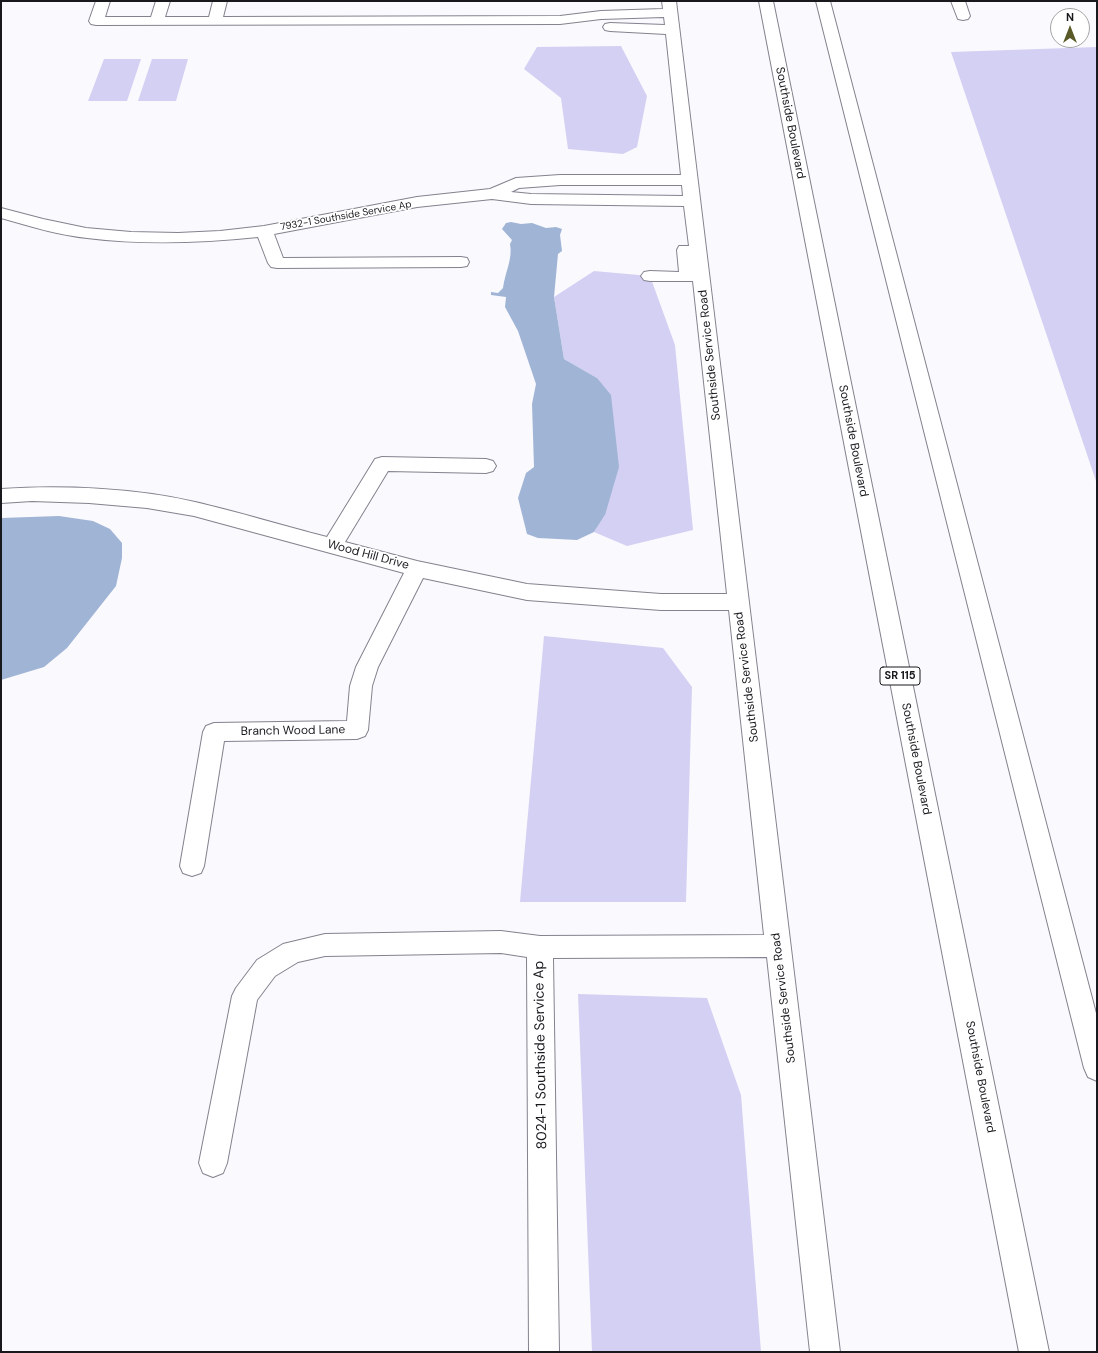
<!DOCTYPE html>
<html>
<head>
<meta charset="utf-8">
<style>
  body { margin:0 }
  #map { position:relative; width:1098px; height:1353px; overflow:hidden; background:#faf9fe; font-family:"DM Sans",sans-serif }
  canvas { display:block }
  .frame { position:absolute; inset:0; border:2px solid #19191d; pointer-events:none }
  .north { position:absolute; left:1050px; top:8px; width:40px; height:40px; box-sizing:border-box; background:#fff; border:1px solid #a3a3a5; border-radius:50%; rotate:0deg; font-size:11px; font-weight:700; line-height:16px; text-align:center; color:#19191d }
  .north::after { content:''; display:block; margin:auto; width:14px; height:18px; background:#595a27; clip-path:polygon(50% 0,100% 100%,50% 72%,0 100%) }
</style>
</head>
<body>
<div id="map">
<canvas width="1098" height="1353"></canvas>
<div class="frame"></div>
<div class="north">N</div>
</div>
<script>
const context = document.querySelector('canvas').getContext('2d');
context.lineJoin = 'round';
function paint(path, color) {
  context.fillStyle = color;
  context.fill(path, 'evenodd');
}
function trace(path, color, width, dash) {
  context.strokeStyle = color;
  context.lineWidth = width;
  context.lineCap = dash ? 'butt' : 'round';
  context.setLineDash(dash || []);
  context.stroke(path);
}
function drawText(font, color, halo, rows, align = 'center') {
  context.font = font + ' "DM Sans",sans-serif';
  context.lineWidth = 3.5;
  context.setLineDash([]);
  context.textBaseline = 'middle';
  context.strokeStyle = halo;
  context.fillStyle = color;
  for (const [text, x, y, turn = 0] of rows) {
    context.save();
    context.translate(x, y);
    context.rotate((+turn || 0) * Math.PI / 180);
    context.textAlign = isNaN(turn) ? turn : align;
    if (halo) context.strokeText(text, 0, 0);
    context.fillText(text, 0, 0);
    context.restore();
  }
}
paint(new Path2D(`
  M621,46L647,96L637,147L623,154L568,149L561,98L524,69L537,47Z
  M1097,47V484L951,52Z
  M104,59H141L127,101H88Z
  M152,59H188L176,101H138Z
  M594,271L650,276L675,345L693,530L627,546L594,532L605,515L597,378L564,359L554,297Z
  M544,636L663,648L692,687L686,902H520Z
  M578,994L707,998L741,1095L761,1352H592Z`), '#d4d0f3');
paint(new Path2D(`
  M511,222L521,224L532,223L546,228L556,227L562,229L560,235L562,251L558,254L554,297L564,359L597,378L611,395L619,467L605,515L594,532L577,540L538,538L527,534L518,498L526,473L534,467L532,404L536,384L518,331L505,307L506,297L491,295V292L498,293L503,288C505,272 513,259 510,244L512,240L502,229L506,223Z
  M59,516L93,521L110,529L122,543V558L116,586L67,648L44,667L1,680V518Z`), '#a0b4d5');
const minor = new Path2D(`
  M96,1H110L105,17H151L156,1H170L165,17H209L213,1H227L223,17L560,16L601,11L663,9L662,1H676L840,1352H810L767,957L553,958L559,1352H529L527,957L501,953L325,956L298,962L275,976L257,1000L227,1163L223,1173L213,1177L203,1173L199,1163L232,996L236,988L257,960L283,944L325,934L501,931L540,936L764,935L729,610H661L527,600L423,578L378,667L372,686L368,730L365,736L357,739L224,741L204,866L201,873L192,876L183,873L180,866L203,732L206,726L214,723L347,721L350,686L356,667L404,573L194,516L147,508L89,503L32,501L1,503V489C62,485 135,488 195,502C239,512 283,526 327,537L375,459L382,457L486,459L493,461L496,466L493,471L486,473L388,471L345,542L417,561L527,584L661,594H727L693,281H650L644,280L641,276L644,272L650,271L679,272L677,250L679,246H689L684,206L531,204L492,199L417,207L274,234L283,258L461,257L467,258L469,262L467,266L461,267L277,268L271,267L268,263L258,237C201,243 144,245 87,238C58,235 29,226 1,218V208L43,219L86,228L131,232L178,233L220,231L264,226L417,197L490,189L516,178L560,175H681L666,34L610,31L605,30L603,27L605,24L610,23L665,25L664,17L601,19L560,24L96,25L91,24L89,21ZM560,185H682L683,196L531,194L511,192L519,188Z
  M951,1H965L970,16L968,19L963,20L958,19Z`);
const highway = new Path2D(`
  M759,1H773L1049,1352H1019Z
  M816,1H830L1097,1017V1081L1088,1077L1084,1068Z`);
trace(minor, '#83828e', 2);
trace(highway, '#83828e', 2);
paint(minor, '#fff');
paint(highway, '#fff');
drawText('10px', '#19191d', '#fff', [
  ["7932-1 Southside Service Ap",346,216,-10]
]);
for (const [x, y, w] of [
  [900,676,40]
]) {
  const box = new Path2D();
  box.roundRect(x - w / 2, y - 9, w, 18, 3);
  context.fillStyle = '#fff';
  context.fill(box);
  trace(box, '#19191d', 1);
}
drawText('bold 11px', '#19191d', null, [
  ["SR 115",900,676]
]);
drawText('12px', '#19191d', '#fff', [
  ["Southside Boulevard",790,123,79],
  ["Southside Service Road",710,355,-96],
  ["Southside Boulevard",853,441,79],
  ["Wood Hill Drive",368,555,15],
  ["Southside Service Road",747,677,-97],
  ["Branch Wood Lane",293,731,-1],
  ["Southside Boulevard",916,759,79],
  ["Southside Service Road",784,998,-97],
  ["Southside Boulevard",980,1077,79]
]);
drawText('14px', '#19191d', '#fff', [
  ["8024-1 Southside Service Ap",541,1055,-91]
]);
</script>
</body>
</html>
